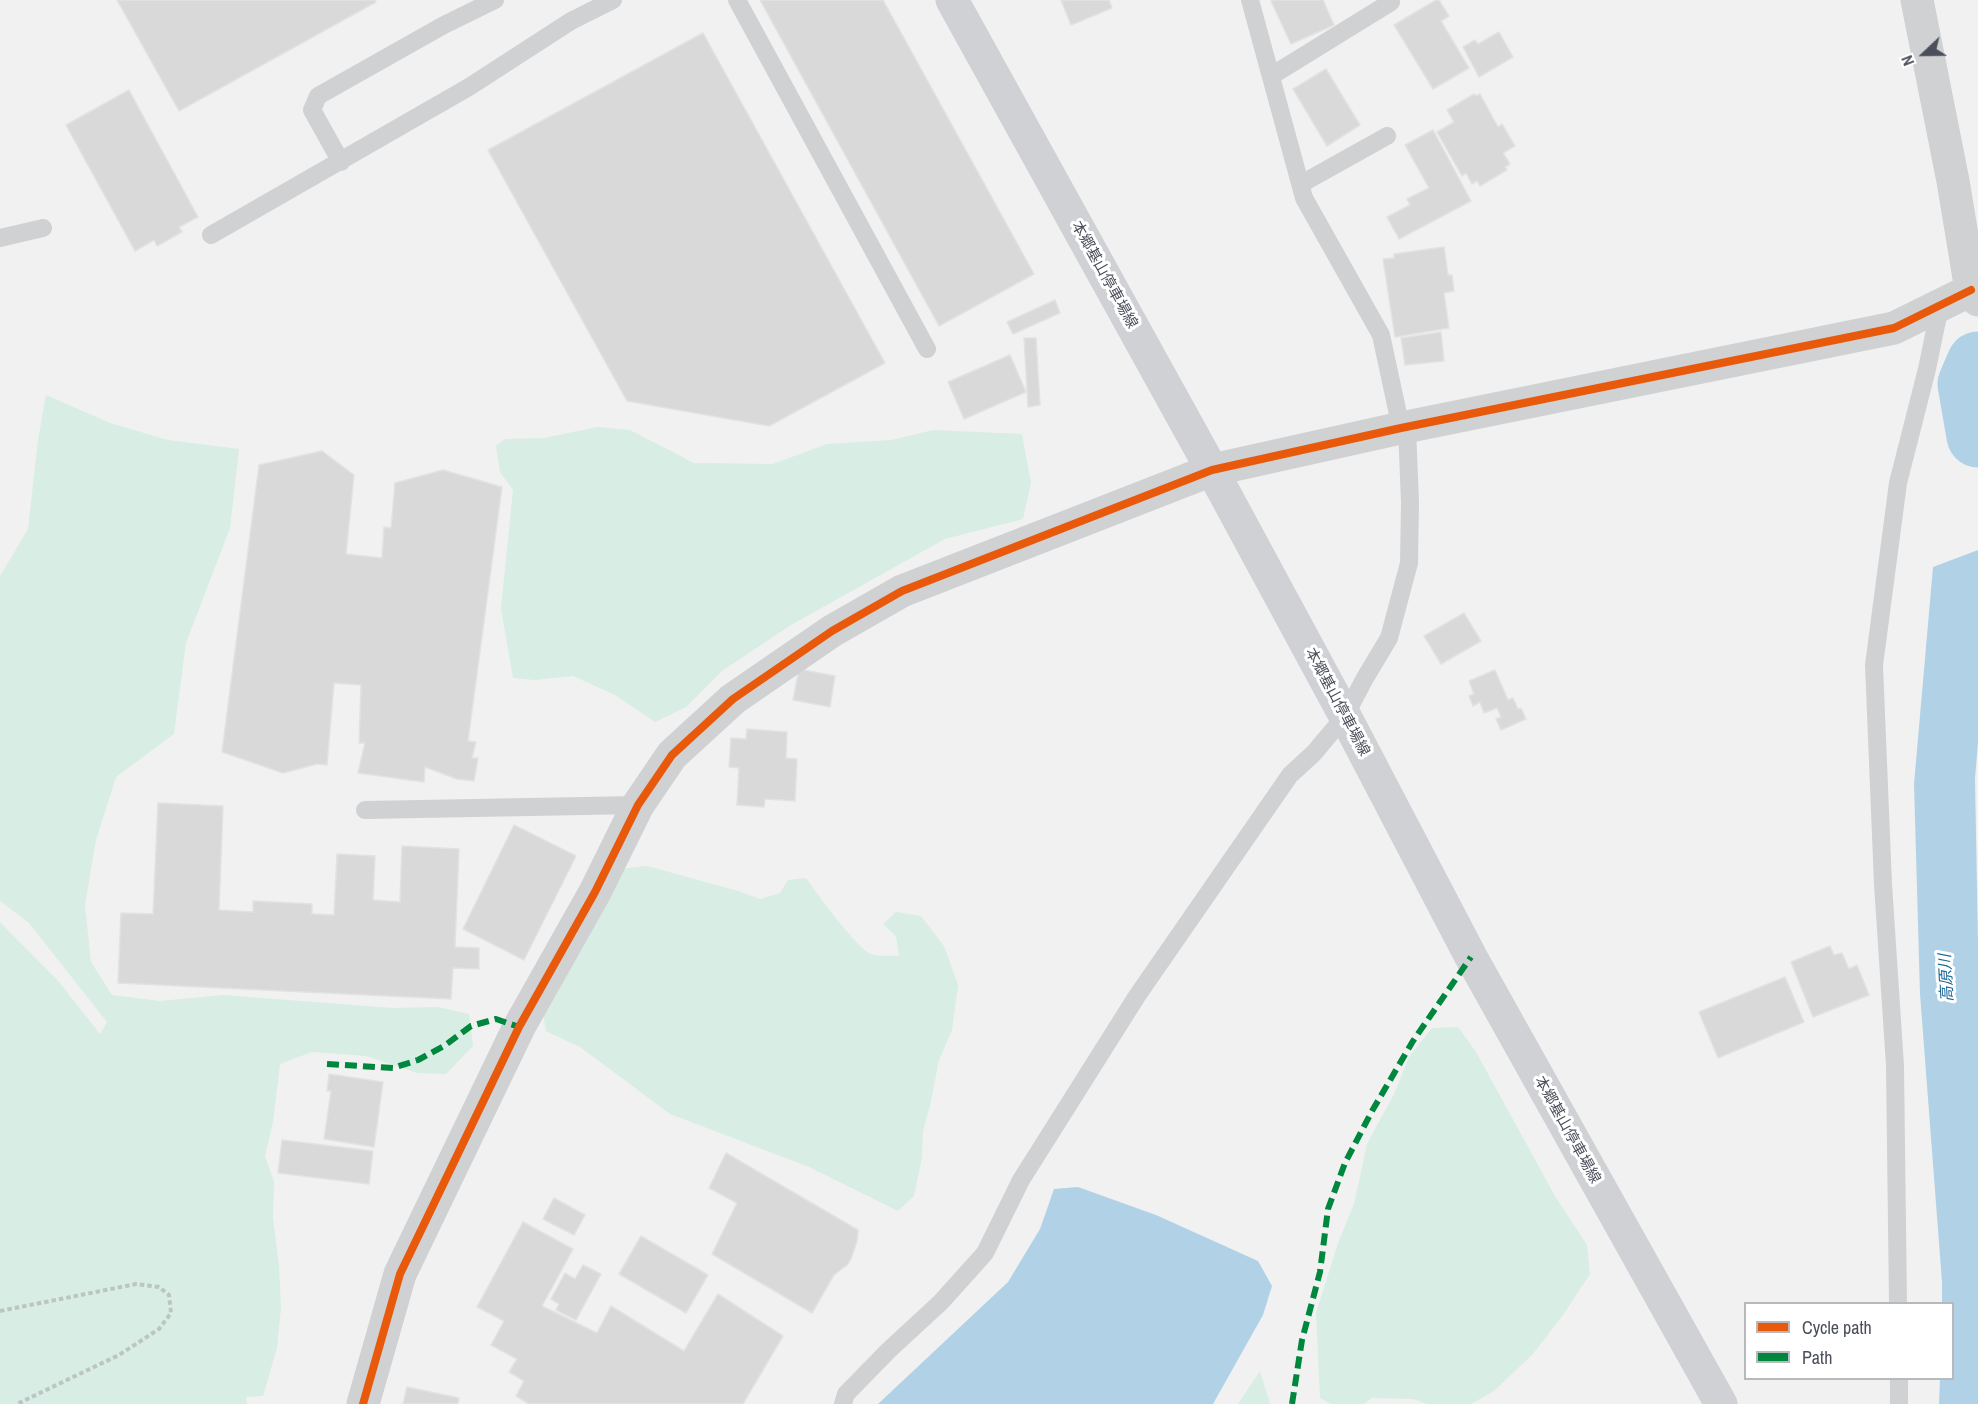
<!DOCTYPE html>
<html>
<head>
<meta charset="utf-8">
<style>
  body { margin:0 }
  #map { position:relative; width:1978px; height:1404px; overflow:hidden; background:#f1f1f1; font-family:"Archivo Narrow",sans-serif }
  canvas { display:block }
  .legend { position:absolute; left:1744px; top:1302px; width:210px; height:78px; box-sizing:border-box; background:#fff; border:2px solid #b7b9bd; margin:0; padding:8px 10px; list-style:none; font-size:18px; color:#4a4f5b }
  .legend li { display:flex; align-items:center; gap:12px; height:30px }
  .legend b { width:30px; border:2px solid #b7b9bd }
  .north { position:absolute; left:1894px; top:24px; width:60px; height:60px; -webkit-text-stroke:4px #fff; paint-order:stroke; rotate:248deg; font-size:16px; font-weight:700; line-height:24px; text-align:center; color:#4a4f5b }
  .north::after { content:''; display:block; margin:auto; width:21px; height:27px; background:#4a4f5b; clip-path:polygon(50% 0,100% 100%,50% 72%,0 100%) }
</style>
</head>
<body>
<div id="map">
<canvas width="1978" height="1404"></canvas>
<ul class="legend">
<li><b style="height:8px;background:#e8590c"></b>Cycle path</li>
<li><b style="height:8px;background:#00873e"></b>Path</li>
</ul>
<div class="north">N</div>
</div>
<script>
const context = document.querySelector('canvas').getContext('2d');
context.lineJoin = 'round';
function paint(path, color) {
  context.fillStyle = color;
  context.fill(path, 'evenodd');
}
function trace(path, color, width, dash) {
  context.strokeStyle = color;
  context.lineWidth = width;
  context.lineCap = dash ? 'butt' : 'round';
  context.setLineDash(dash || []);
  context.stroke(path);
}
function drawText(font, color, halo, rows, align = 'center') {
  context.font = font + ' "Archivo Narrow","Noto Sans JP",sans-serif';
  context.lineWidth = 6;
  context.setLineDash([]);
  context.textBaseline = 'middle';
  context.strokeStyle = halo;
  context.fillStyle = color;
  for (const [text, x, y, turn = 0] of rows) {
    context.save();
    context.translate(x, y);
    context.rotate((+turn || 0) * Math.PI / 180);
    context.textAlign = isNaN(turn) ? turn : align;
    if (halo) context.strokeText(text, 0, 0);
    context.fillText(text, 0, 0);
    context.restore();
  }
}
paint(new Path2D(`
  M46,395L110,423L168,440L239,449L230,528L186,643L174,734L116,777L96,840L85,905L91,962L112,995L160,1001L223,995L393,1008L438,1007L469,1014L473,1046L446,1074L417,1073L366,1056L312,1052L280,1064L273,1122L265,1156L274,1182L273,1217L279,1266L281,1308L277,1348L263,1396L246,1397L247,1404H0V922L59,982L100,1034L107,1022L29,923L0,901V576L28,529L38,440Z
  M597,427L630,430L694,463L773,464L827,444L892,440L933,430L1022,434L1031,483L1023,519L945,539L791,625L722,671L686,707L655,722L615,695L573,676L534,680L513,678L501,609L513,490L500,472L496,446L505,439L544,438Z
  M647,866L738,891L760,899L780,893L788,880L806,878C816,892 857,949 871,954C879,957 891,955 899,956L896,936L883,924L896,912L921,916L944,946L958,985L952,1030L939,1060L931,1101L923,1131L922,1157L914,1196L898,1211L809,1167L670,1114L580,1047L546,1031L543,1014L620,869Z
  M1458,1027L1476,1052L1555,1196L1587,1245L1590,1274L1563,1315L1533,1354L1494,1391L1471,1404H1427L1413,1399L1372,1398L1364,1404H1331L1320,1398L1316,1313L1338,1243L1354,1204L1367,1144L1395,1092L1409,1057L1432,1028Z
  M1260,1371L1270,1404H1238Z`), '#d8ede4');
paint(new Path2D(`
  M1978,550V742L1975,779L1978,943V1404H1939L1940,1379L1952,1378V1304L1942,1303V1282L1920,994L1914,784L1933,567Z
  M1078,1187L1156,1215L1258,1261L1272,1286L1263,1315L1213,1404H878L1008,1282L1040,1229L1054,1189Z`), '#b1d2e6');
trace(new Path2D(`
  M1978,363L1969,384L1978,436`), '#b1d2e6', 63);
const building = new Path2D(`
  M117,0H375L376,2L179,111Z
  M760,0H883L1034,274L939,326Z
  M1061,0H1109L1112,8L1071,25Z
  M1274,0H1323L1334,25L1291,44L1271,1Z
  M1436,0H1439L1449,16L1441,21L1469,68L1433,89L1394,25Z
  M1499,32L1513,57L1479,77L1463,47L1475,40L1478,44Z
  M703,33L885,363L769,426L627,401L488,150Z
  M1326,69L1360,125L1327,146L1293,89Z
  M129,90L198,217L179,227L182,232L157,246L154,240L135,251L66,125Z
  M1474,94L1476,96L1480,94L1498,127L1502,124L1515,146L1503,153L1510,164L1505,167L1507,170L1480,186L1477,181L1472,184L1466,173L1462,176L1437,132L1454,122L1447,110Z
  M1433,130L1471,201L1399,239L1387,217L1410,205L1407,199L1429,188L1405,145Z
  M1444,247L1448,275H1452L1454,291L1444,293L1449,328L1395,337L1383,259L1394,258V254Z
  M1055,300L1060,313L1013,334L1007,322Z
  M1441,332L1444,361L1405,365L1401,338Z
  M1024,338H1036L1040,405L1028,407Z
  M1010,355L1026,392L964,419L948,382Z
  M322,451L354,475L346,554L382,558L384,527L391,528L395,483L443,470L502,487L468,741L476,742L472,758H478L474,781L457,779L425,767L424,782L358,773L365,743H359L361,685L334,683L327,765L317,764L283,773L222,752L259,465Z
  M1464,613L1481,641L1441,664L1424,636Z
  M799,669L835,676L830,707L793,700Z
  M1495,670L1508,700L1513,698L1518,709L1521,708L1526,719L1501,730L1496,719L1501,717L1497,708L1484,713L1480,702L1473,706L1469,696L1474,694L1469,681Z
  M747,729L787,732L786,758L797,759L795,801L765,799L764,807L737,805L739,768L729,767L731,738L746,739Z
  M158,803L223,806L219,910L253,912V901L312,904V914L334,915L337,854L375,856L373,900L400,902L402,846L459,849L455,947L479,948V969L453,968L451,999L118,983L121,913L153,914Z
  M514,825L576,856L524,960L463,929Z
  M1830,946L1834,955L1842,953L1849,969L1857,965L1869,995L1813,1017L1791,962Z
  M1785,977L1804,1022L1718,1058L1699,1012Z
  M329,1074L383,1082L374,1147L324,1139L331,1091H327Z
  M282,1140L373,1151L369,1184L278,1173Z
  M726,1153L858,1230L857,1241L851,1259L847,1265L834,1275L812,1313L712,1254L737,1203L709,1188Z
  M554,1198L585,1215L574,1235L543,1219Z
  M523,1222L573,1249L542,1306L597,1333L611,1306L684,1351L718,1294L783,1336L743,1404H529L516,1396L524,1381L509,1372L517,1359L491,1345L504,1321L477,1307Z
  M641,1236L708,1275L686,1313L619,1274Z
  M583,1265L601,1274L576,1320L556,1310L559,1304L551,1299L565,1273L575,1279Z
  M407,1387L459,1398L458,1404H403Z`);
paint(building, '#d9d9da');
trace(building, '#e2e2e3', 1.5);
trace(new Path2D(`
  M0,1311L136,1284L159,1287L169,1295L171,1313L159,1329L119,1355L17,1404`), '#bcc5c5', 4, [4.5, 3]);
trace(new Path2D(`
  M737,0L927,349
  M1250,0L1304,198L1381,335L1401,428
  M1271,76L1391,2
  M341,162L312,110L318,96L444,25L495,0
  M1301,184L1387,136
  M211,235L469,87L571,21L613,0
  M0,238L43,228
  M365,810L638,805
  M1898,1304L1895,1066L1883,884L1874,665L1898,483L1927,369L1940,306
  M1899,1378V1404
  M843,1404L846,1394L889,1350L941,1302L985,1253L1021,1180L1137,996L1290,775L1314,753L1345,716L1365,678L1389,638L1409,563L1410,503L1407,427`), '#d0d1d3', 18);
trace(new Path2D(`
  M1917,0L1953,181L1971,290L1978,300
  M363,1404L400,1274L519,1027L595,892L638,805L672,755L733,699L832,631L902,591L1212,470L1401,428L1894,328L1971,290`), '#d0d1d3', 33);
trace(new Path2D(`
  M952,0L1212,470L1345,716L1471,957L1721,1404`), '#d0d1d4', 33);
trace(new Path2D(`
  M327,1064L393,1068L418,1060L444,1046L471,1026L496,1019L519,1027
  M1292,1404L1302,1340L1320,1272L1328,1209L1345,1163L1372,1111L1413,1041L1471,957`), '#00873e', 6, [12, 6]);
trace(new Path2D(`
  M363,1404L400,1274L519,1027L595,892L638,805L672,755L733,699L832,631L902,591L1212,470L1401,428L1894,328L1971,290`), '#e8590c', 8);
drawText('15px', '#4a4f5b', '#fff', [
  ["本郷基山停車場線",1104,275,61],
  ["本郷基山停車場線",1337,702,62],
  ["本郷基山停車場線",1567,1130,61]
]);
drawText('italic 16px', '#1d699a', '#fff', [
  ["高原川",1947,978,-93]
]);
</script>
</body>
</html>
